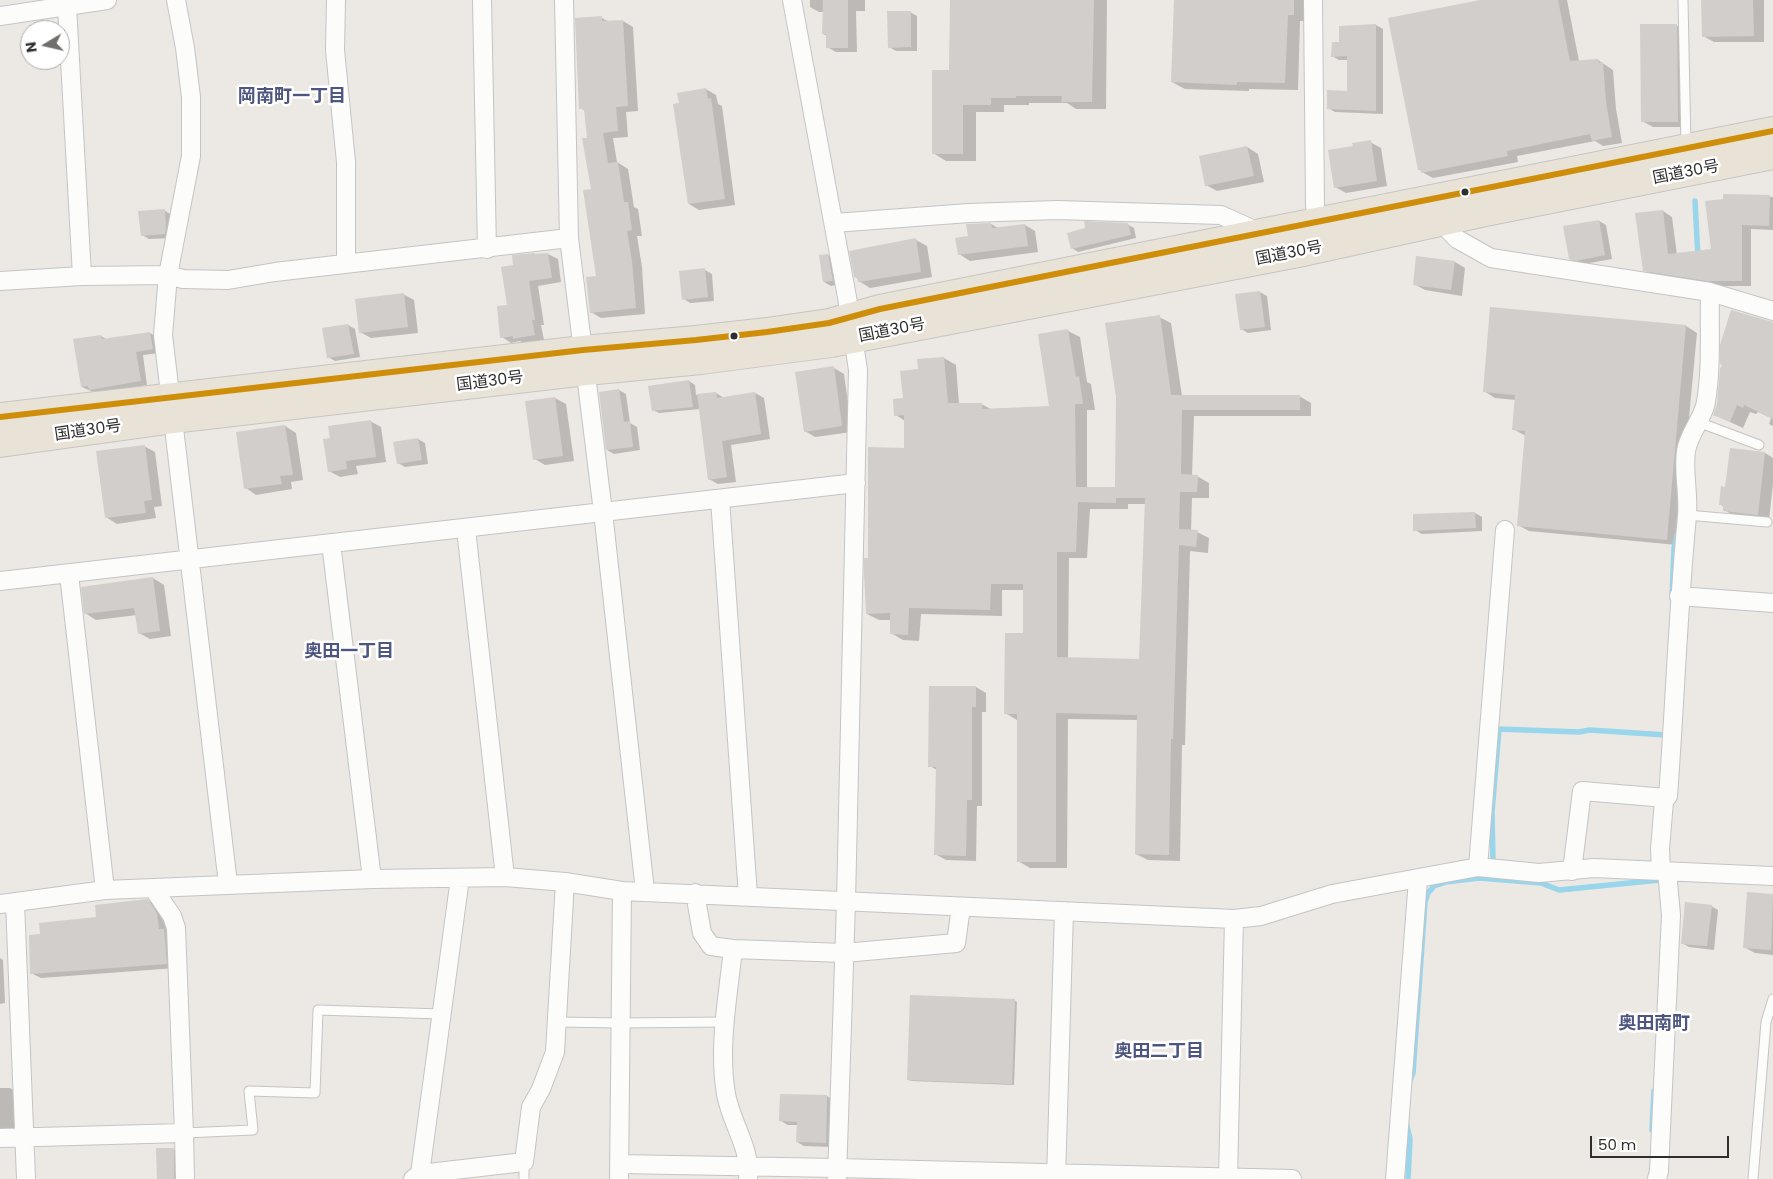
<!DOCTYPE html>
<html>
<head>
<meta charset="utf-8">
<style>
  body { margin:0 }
  #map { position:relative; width:1773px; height:1179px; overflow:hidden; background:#ece8e4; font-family:Poppins,sans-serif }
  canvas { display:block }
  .north { position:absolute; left:20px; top:20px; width:50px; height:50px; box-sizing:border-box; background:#fff; border:1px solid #ababab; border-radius:50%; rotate:261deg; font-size:14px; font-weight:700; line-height:20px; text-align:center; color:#2e2e2e }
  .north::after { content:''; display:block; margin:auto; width:18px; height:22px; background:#706f6e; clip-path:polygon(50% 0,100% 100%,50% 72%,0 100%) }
  .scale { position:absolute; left:1590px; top:1136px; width:139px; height:22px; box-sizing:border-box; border:2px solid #2e2e2e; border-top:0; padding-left:6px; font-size:15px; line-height:18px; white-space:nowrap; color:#2e2e2e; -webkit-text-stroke:4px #fff; paint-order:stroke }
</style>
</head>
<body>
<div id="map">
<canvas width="1773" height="1179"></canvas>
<div class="north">N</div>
<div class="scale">50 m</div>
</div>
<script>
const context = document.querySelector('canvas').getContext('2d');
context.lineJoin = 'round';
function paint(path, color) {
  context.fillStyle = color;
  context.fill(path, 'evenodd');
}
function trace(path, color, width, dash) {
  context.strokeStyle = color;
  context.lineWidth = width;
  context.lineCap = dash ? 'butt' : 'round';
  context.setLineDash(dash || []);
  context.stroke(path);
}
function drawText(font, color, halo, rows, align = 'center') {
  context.font = font + ' Poppins,"Noto Sans JP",sans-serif';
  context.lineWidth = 5;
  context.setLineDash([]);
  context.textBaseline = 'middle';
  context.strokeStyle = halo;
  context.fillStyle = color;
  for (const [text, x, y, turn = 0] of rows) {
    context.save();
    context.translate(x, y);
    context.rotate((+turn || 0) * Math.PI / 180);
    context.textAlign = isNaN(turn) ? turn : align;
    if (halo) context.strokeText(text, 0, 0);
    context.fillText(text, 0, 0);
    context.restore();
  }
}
paint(new Path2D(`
  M810,0H865V11H856L857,52H836L827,47V36L823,34L824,12H819L810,7Z
  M951,0H1107L1106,109H1076L1067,103H1029V105H1004V112H976V161H946L933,153L950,71Z
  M1175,0H1306V21H1300L1298,90L1249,89V91L1185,89L1172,82Z
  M1486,0H1567L1579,61L1598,60L1613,70L1616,109L1622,143L1603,146L1595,141L1517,156L1518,162L1433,178L1422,172Z
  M1702,0H1764V42H1714L1703,36Z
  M910,12L917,16V51H896L889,47Z
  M602,18L609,22L623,21L633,27L638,111L626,112L628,137L613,138L617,162L628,169L634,207L638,209L642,236H637L642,267L645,314L601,318L591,312L598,277L589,139L586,111L580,108Z
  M1376,25L1383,29V114L1335,112L1328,108L1348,92V60H1339L1332,56L1341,43Z
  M1676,25L1687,31L1688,127H1653L1642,121Z
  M706,89L716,95L718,104L722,106L735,205L699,210L689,204Z
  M1370,142L1381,148L1387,186L1346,193L1335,187Z
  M1247,147L1258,154L1264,182L1217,191L1206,185Z
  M1724,195L1773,197V230L1751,229V286H1718L1654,276L1645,270L1663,211L1672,217L1677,255L1713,250Z
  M165,211L172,215V238L149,239L142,235Z
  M1599,221L1606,225L1612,259L1584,264L1577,263L1570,259Z
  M991,224L998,228L1025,225L1035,231L1038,252L970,261L959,254L969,238Z
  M1127,224L1134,228L1136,238L1078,252L1072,248Z
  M916,240L927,246L932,277L870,288L859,281V279L855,277Z
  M548,254L558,259L561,282L538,286L544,325H541L544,340L524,344L520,341L511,343L502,337L515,266Z
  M828,255L835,259L840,284L831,286L824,282Z
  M1455,262L1465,268L1462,296L1425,290L1414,284Z
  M705,270L712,274L714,301L690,303L684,299Z
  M1260,292L1267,296L1271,330L1248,333L1241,329Z
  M403,294L414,300L418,333L371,338L360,332Z
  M1492,308L1686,326L1697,333L1677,545L1529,531L1518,525L1526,436L1513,429L1516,400L1495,398L1484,391Z
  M1159,317L1171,323L1182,396H1299L1311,403V416H1194L1192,476H1197L1209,483V498H1192L1191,531L1197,532L1209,538L1208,553L1190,551L1185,745H1182L1180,861L1148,860L1136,854L1138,720L1068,719L1067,868H1030L1018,861L1017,720L1005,713L1024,635V590H1002V616L921,614L919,641L903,640L891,633V620H879L867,614L869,559L905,449V421L896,415L919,371L944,358L956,365L959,404H981L991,409L1050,407L1068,331L1080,337L1087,382L1091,384L1095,410H1087V488H1116ZM1128,504H1146L1141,660L1068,659L1069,558H1087L1090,509H1128Z
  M1773,324V426L1769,424L1771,418L1758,412L1756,414L1750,412L1743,428L1715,415Z
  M348,325L355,329L360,357L335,361L328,357L323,329Z
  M150,333L157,337L159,353L143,355L147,385L97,394L82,387L101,336L108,340Z
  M834,368L844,374L852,432L815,437L805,431Z
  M689,381L695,385L696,395L716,393L724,398L755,393L764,398L770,439L731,445L736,482L718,484L709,479L700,409L659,413L653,410Z
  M619,390L626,394L630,423L637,427L640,450L614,454L607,450Z
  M555,398L566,404L574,461L545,465L535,459Z
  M370,421L381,427L386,462L356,466L358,474L340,477L329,471L331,439Z
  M285,426L296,433L303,480L291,482L292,489L256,495L246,488Z
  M418,439L425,443L428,464L405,467L398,463Z
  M144,446L155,452L162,506L154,507L156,518L117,524L106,517Z
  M1731,449L1765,453L1773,458V484L1769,520L1735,516L1724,510V507L1720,504L1726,488Z
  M1475,513L1482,517V531L1422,534L1415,530Z
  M153,578L164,585L171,636L150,639L139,633L137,615L96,620L85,613Z
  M976,687L986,693V712H982V806H977L976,861L946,860L935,854L937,770L930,766Z
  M1748,894L1773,896V955L1755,953L1744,947Z
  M147,900L157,906L166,920L176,968L41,978L31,973L97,918Z
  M1711,906L1718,910L1714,950L1689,947L1682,943Z
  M0,958L3,960L5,1003L0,1004Z
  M1014,1000L1017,1002L1014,1085L912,1081L908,1080Z
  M0,1088H10L32,1100L33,1134L0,1140Z
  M782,1095L827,1096L834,1101L833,1147L804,1146L797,1142L798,1125H788L781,1121Z
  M173,1149L180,1153L181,1179H158Z`), '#0003');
trace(new Path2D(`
  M1695,201L1698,258
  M1672,598L1674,548L1677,535
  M1493,860L1492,812L1499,729L1579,732L1590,730L1666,735
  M1409,1083L1413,1073L1425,902L1428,893L1434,886L1446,882L1479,878L1541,883L1559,890L1660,880
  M1406,1122L1410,1139L1408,1179
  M1652,1130L1654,1091`), '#99d6ec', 5.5);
paint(new Path2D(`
  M823,0H848V48H826V34H822Z
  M950,0H1094L1092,102H1061L1062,96H1016V98H991V105H963V154H932V70H949Z
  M1174,0H1294V15H1288L1285,83L1237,82V85L1171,82Z
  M1480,0H1558L1570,61L1598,59L1599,63L1603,62L1606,102L1612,137L1592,141L1590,134L1507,151L1508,156L1421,173L1420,170H1418L1388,18Z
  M1701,0H1753L1754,36L1702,37Z
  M887,11H911V47L888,48Z
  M602,16V21L623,20L628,106L616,107L618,131L603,133L608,163L618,162L624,202H628L632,230L627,231L632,261L636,308L590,313L586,277L596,276L583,190L591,189L582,138H587L584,109H579L575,18Z
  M1376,24V111L1327,109V90L1347,91V56L1331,57L1332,42H1339V26Z
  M1640,24H1677L1678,122H1641Z
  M706,88L708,99L711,98L725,199L688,204L673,104L679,103L677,93Z
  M1371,140L1377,181L1334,188L1328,150L1353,146L1352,143Z
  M1247,146L1254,176L1205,186L1199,156Z
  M1723,194L1770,195L1769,226L1742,225V281H1707L1643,271L1635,213L1663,210L1668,254L1711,249L1705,201L1723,199Z
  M165,209L166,227L165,234L141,236L138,211Z
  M1599,220L1605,255L1576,261L1569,259L1563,226Z
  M1084,221L1128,223L1131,235L1071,249L1067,233L1085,228Z
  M991,223L992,228L1025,224L1028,246L958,255L955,238L968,236L966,224Z
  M916,238L921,272L858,282L857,277H854L849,251Z
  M535,253V254L548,253L552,278L529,281L535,320H532L535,335L513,339V336L500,338L497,306L507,305L501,267L513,265L512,255Z
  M828,254L833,281L823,282L819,255Z
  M1416,256L1455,261L1451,290L1413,285Z
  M705,268L708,297L682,300L679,271Z
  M1260,291L1265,327L1240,330L1235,294Z
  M404,293L408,327L359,333L355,299Z
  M1490,307L1686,325L1667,540L1517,526L1525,431L1512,430L1515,395L1483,392Z
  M1731,310L1773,322V419L1744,405L1743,408L1737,405L1730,422L1713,415L1717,404L1720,369L1722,365L1720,364V345Z
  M1160,315L1171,395H1300V410H1182L1181,474L1198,475L1197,492H1180L1179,529L1198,530L1196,547L1179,545L1173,739H1171L1169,855L1135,854L1137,715L1056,713V862H1017V714H1004L1005,633H1023V584H991L990,610L909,608L908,635L890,634V613L866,614L864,572V558H868V447L904,448V415L894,416L893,399L903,398L900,371L918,369L917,359L944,357L948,403H982V409L1049,406L1038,334L1068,329L1076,377L1079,376L1083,404H1075L1076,487H1115L1116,397L1105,323ZM1116,498H1145L1139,659L1057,657V552H1076L1078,502L1116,503Z
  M348,324L354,354L327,358L322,328Z
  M150,332L153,349L136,352L141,381L89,390L88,386L81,387L73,339L101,335L102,339Z
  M834,366L842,426L804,432L795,372Z
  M689,380L693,407L652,411L648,386Z
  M619,389L624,422L630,421L633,447L606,450L599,392Z
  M716,392L717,398L755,392L761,434L722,441L727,477L708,480L697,394Z
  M555,397L563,456L533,460L525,401Z
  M371,420L376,457L346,461L347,469L328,472L323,439L330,438L328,426Z
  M285,425L293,475L280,476L282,484L244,489L236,432Z
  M418,438L422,460L397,464L393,442Z
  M145,445L152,500L144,501L146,513L105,518L96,451Z
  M1730,448L1765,452L1758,515L1723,511V505H1719L1721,486L1725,487Z
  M1475,512L1476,528L1413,531V514Z
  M153,577L160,631L138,634L134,608L84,614L81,587Z
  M929,686H976V707H972V800H967L966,856L934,855L936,767H928Z
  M1747,892L1773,894L1771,950L1743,948Z
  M148,899L157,913L159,929H164L167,964L30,974L29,935L40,934L39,923L96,917L95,905Z
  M1685,902L1712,905L1707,946L1681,944Z
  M910,995L1015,999L1012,1084L907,1080Z
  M780,1094L827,1095L826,1143L796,1142L797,1122L779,1121Z
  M156,1148H174V1179H157Z`), '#d1cecb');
const service = new Path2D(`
  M1683,0L1686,146
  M1698,422L1759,445
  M1687,515L1767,522
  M557,1022L620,1023L726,1022
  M184,1133L253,1130L249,1091L315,1093L318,1010L441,1014
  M524,1179V1162
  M1753,1179L1766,1022L1773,999`);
const minor = new Path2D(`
  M176,0L185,48L191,97V156L168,275L163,335L228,884
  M336,0L335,50L346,162V264
  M482,0L487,249
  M564,0L569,238L603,512L645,891
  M792,0L847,297L858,370L846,902L837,1179
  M1313,0L1315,205L1318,230
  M67,6L82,276
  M0,16L107,0
  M1440,213L1441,222L1457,239L1491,258L1710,292L1773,311
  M834,223L969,213L1057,210L1221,215L1261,233
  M0,281L82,276L168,275L183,279L228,280L275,272L569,238
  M720,499L748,896
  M466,529L505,877
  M331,543L372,879
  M69,574L105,890
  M0,581L856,483
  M1679,596L1773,603
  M1478,867L1505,530
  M1572,871L1582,791L1666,798
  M1661,871L1660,849L1664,801L1668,796C1675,702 1678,609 1687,516C1689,494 1683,472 1686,451C1689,433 1703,419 1706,402C1712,366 1709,328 1710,292
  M695,893L702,933L711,946L733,949L844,953L956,943L961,907
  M15,902L26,1179
  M0,904L105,890L372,879L505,877L565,882L622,891L1234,919L1261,916L1332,894L1478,867L1539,873L1594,868L1773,876
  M733,949C728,996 718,1047 726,1094C731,1123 752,1150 748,1179
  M184,1133L185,1179
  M0,1138L184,1133L176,928L172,916L153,888
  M619,1164L837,1168L1292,1179
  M420,1174L524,1162L531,1107L541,1089L555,1052L565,882
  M413,1179L420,1174L460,878
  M619,1179L622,891
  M1056,1179L1064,911
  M1228,1179L1234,919
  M1395,1179L1418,879
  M1657,1179L1659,1171L1671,915L1667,871`);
const trunk = new Path2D(`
  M0,417L583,350L696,340L767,332L829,323L880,309L1773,131
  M0,443L174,419L586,371L701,360L831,343L1298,253L1485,212L1773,155`);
trace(service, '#c5c4c5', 11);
trace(minor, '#c5c4c5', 20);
trace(trunk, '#c6c5c4', 30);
trace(service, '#fcfcfb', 9);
trace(minor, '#fcfcfb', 18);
trace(trunk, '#e9e2d6', 28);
trace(new Path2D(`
  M0,417L583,350L696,340L767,332L829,323L880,309L1773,131`), '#cf8e09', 6);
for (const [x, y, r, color] of [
  [1465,192,4.5,"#2e2e2e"],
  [734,336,4.5,"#2e2e2e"]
]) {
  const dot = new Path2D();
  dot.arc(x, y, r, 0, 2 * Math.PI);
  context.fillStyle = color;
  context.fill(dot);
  trace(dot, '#fff', 2);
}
drawText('16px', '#2e2e2e', '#fff', [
  ["国道30号",1686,173,-11],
  ["国道30号",1289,254,-11],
  ["国道30号",892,331,-11],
  ["国道30号",490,382,-7],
  ["国道30号",88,431,-8]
]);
drawText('bold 18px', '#4d5680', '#fff', [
  ["岡南町一丁目",292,97],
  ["奥田一丁目",349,652],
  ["奥田南町",1654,1024],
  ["奥田二丁目",1159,1052]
]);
</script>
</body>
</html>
